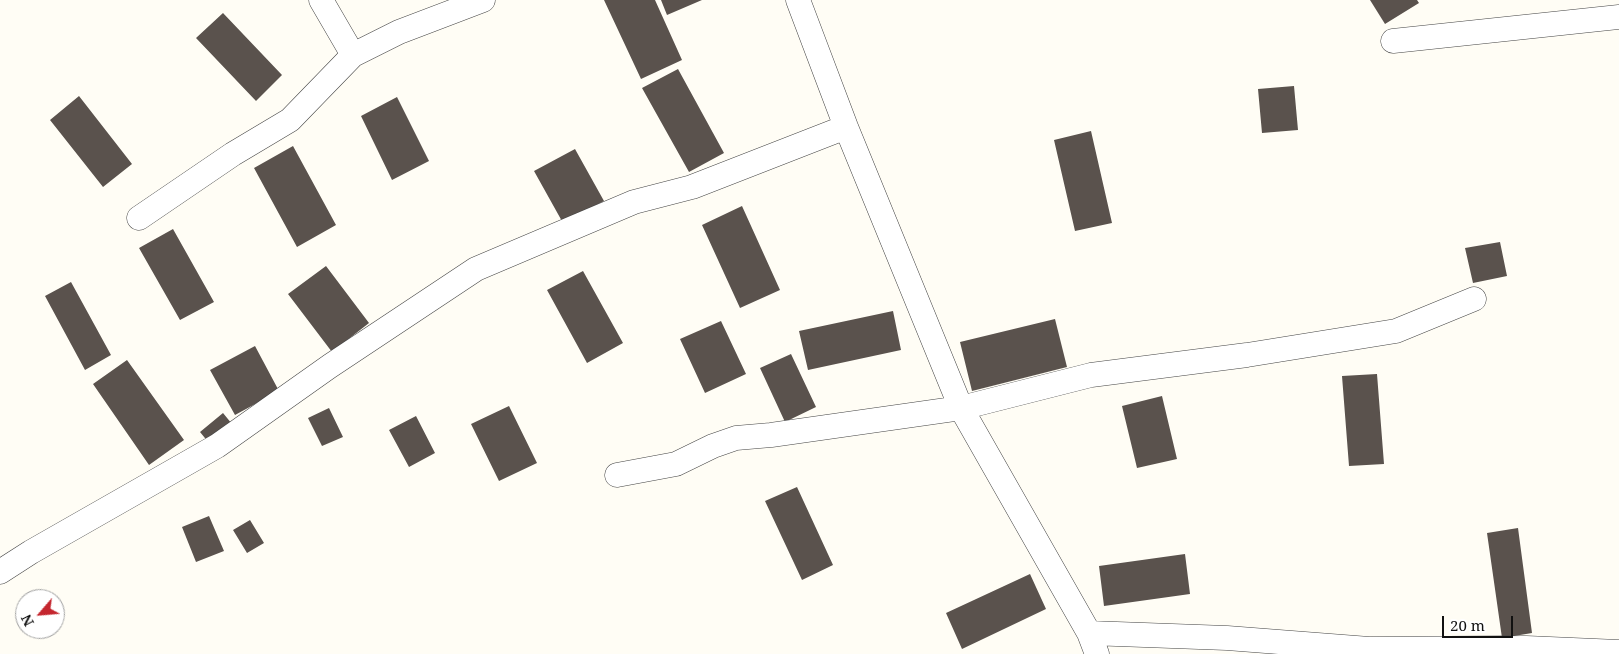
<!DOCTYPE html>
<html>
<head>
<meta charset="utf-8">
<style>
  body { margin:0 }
  #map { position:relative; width:1619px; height:654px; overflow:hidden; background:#fffdf5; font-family:"Noto Serif",serif }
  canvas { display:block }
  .north { position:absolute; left:15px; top:589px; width:50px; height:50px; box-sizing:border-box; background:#fff; border:1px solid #a0a0a0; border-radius:50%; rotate:243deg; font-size:14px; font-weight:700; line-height:20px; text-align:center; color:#111 }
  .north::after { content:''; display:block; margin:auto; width:18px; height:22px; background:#c4262e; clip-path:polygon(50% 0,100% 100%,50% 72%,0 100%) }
  .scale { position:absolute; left:1442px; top:616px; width:71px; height:22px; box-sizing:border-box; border:2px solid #111; border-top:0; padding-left:6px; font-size:15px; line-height:18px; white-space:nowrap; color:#111; -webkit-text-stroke:4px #fff; paint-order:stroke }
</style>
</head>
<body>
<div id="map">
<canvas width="1619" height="654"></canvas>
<div class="north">N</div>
<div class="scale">20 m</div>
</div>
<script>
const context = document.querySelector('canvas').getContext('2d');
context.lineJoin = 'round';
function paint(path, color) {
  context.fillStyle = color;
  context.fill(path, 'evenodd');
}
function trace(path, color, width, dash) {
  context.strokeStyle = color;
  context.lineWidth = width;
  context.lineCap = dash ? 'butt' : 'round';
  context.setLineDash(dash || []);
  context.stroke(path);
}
paint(new Path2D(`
  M604,0H655L682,60L641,79Z
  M661,0H702L667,15Z
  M1370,0H1417L1419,3L1385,24Z
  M223,13L282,75L256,101L196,38Z
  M678,69L724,153L689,172L642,88Z
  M1294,86L1298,130L1262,133L1258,89Z
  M79,96L132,164L103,187L50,120Z
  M397,97L429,161L392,180L361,116Z
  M1091,131L1112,223L1075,231L1054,140Z
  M293,146L336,225L297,247L254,168Z
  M575,149L604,201L563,223L534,171Z
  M742,206L780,290L740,308L702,225Z
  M173,229L214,302L180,320L139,248Z
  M1500,242L1507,276L1473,283L1465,248Z
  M326,266L369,323L332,352L288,294Z
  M583,271L623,343L587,363L547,290Z
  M71,282L111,355L85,370L45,296Z
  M893,311L901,350L808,370L799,331Z
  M1055,319L1067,367L972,391L960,342Z
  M721,321L746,374L705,393L680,339Z
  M255,346L279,391L235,415L210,370Z
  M791,354L816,407L785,422L760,368Z
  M127,360L184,440L149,465L93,384Z
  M1377,374L1384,464L1349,466L1342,376Z
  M1162,396L1177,459L1137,468L1122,406Z
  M509,406L537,463L499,481L471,424Z
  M329,408L343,437L322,446L308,418Z
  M223,413L232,424L209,443L200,432Z
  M416,416L435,453L409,467L389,430Z
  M797,487L833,565L802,580L765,501Z
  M209,516L224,551L196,562L182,527Z
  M250,520L264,543L247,553L233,530Z
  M1518,528L1532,633L1502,638L1487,533Z
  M1185,554L1190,594L1104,606L1099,566Z
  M1030,574L1046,609L962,649L946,613Z`), '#5a524d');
const minor = new Path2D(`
  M321,0L353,55
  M798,0L846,127L961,408L1089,633L1097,654
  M1393,41L1619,17
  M139,218L233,154L290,120L353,55L399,32L483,0
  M617,475L676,464L713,446L736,438L771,435L961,408L1091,375L1247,355L1396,331L1474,299
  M0,572L31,552L217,446L330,366L476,269L634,202L692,187L846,127
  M1089,633L1227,638L1369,649L1526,648L1619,652`);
trace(minor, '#444', 25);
trace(minor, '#fff', 24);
</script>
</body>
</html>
